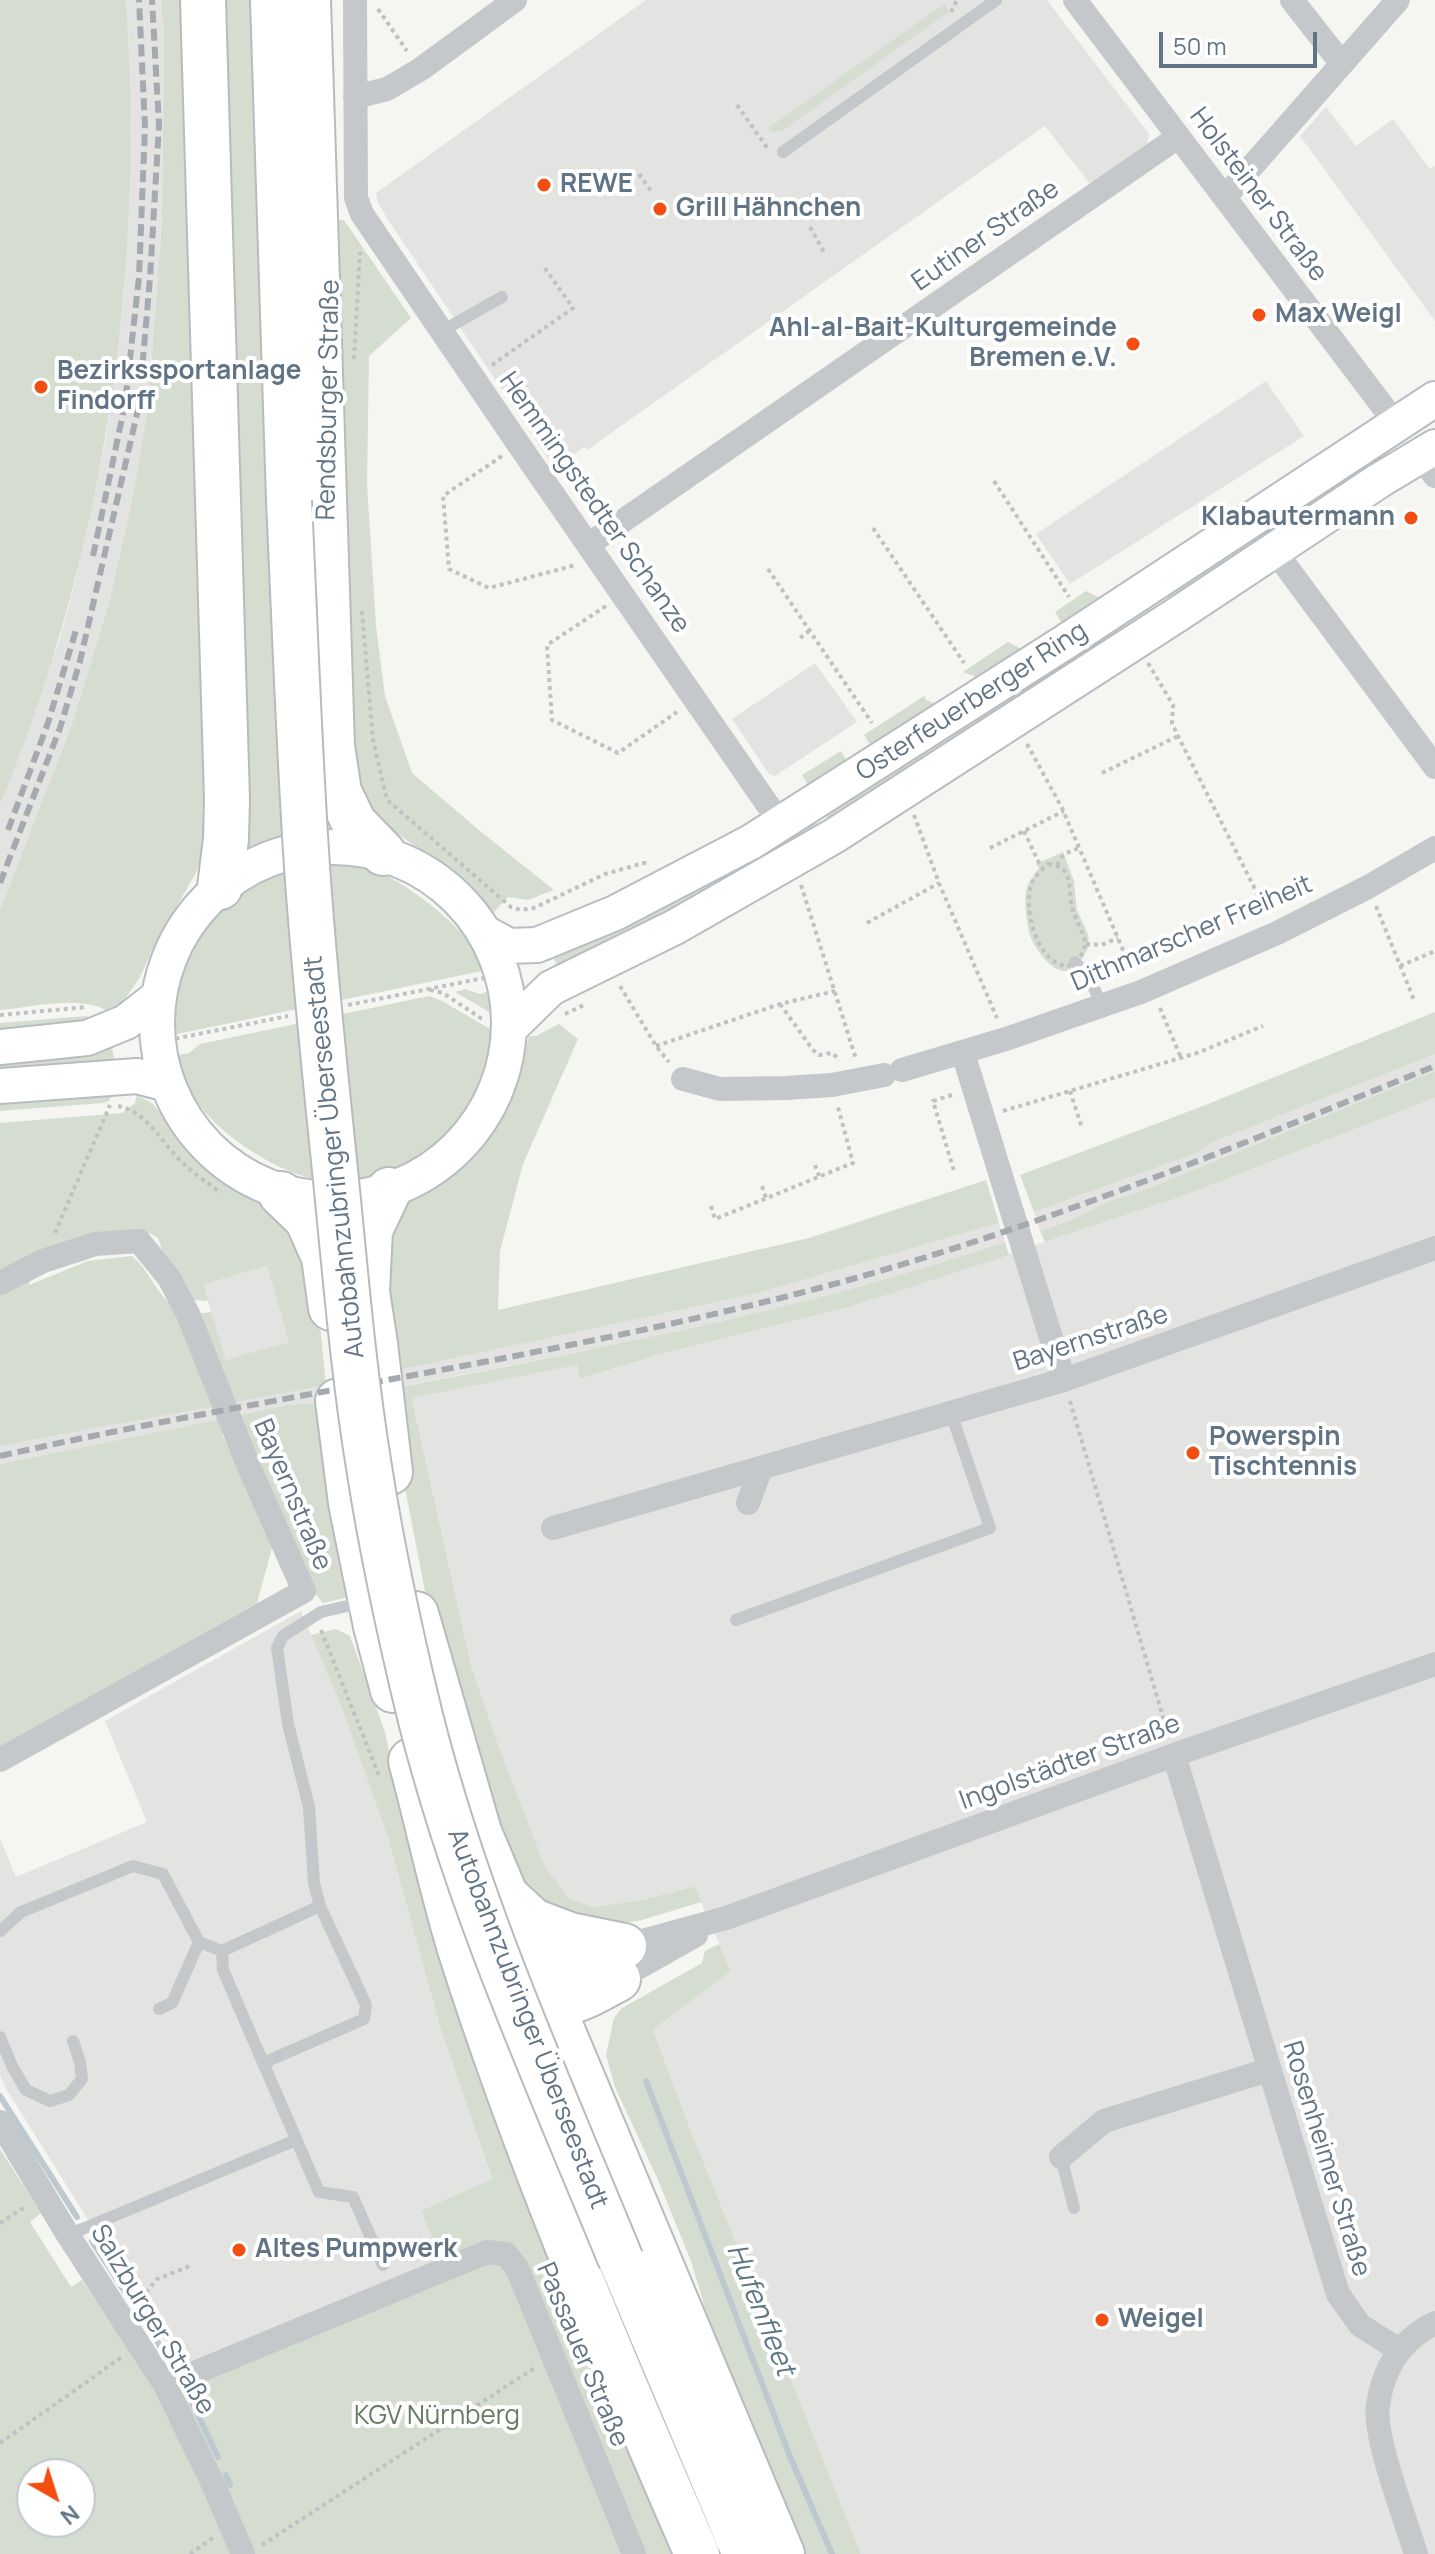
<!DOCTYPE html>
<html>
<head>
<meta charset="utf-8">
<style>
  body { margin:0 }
  #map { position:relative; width:1435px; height:2554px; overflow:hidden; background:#f5f5f1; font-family:Manrope,sans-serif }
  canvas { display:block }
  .north { position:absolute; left:16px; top:2458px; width:80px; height:80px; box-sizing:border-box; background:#fff; border:2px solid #c0c7ce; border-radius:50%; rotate:141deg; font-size:22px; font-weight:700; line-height:32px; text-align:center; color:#617485 }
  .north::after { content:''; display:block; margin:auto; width:28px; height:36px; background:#f44d12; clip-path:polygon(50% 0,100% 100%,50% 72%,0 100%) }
  .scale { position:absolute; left:1159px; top:32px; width:158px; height:36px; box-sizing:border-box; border:4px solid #617485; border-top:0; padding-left:10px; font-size:24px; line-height:28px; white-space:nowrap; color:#617485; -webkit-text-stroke:6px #fff; paint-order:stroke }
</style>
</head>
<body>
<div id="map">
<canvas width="1435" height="2554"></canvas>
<div class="north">N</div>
<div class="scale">50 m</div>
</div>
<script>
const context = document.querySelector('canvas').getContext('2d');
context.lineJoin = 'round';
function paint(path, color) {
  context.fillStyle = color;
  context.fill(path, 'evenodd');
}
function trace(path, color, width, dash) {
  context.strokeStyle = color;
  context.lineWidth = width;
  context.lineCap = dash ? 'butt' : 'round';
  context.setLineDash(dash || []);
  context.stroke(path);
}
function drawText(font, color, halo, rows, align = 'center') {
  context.font = font + ' Manrope,sans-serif';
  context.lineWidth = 8;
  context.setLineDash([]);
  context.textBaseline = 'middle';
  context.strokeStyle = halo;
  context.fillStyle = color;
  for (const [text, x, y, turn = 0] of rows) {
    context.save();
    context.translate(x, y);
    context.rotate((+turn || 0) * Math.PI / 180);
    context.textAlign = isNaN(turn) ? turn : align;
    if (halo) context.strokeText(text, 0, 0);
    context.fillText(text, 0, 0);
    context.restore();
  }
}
paint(new Path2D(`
  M126,0H161L164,37L162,220L148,406L133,496L109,603L72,724L0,910V805L59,642L75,582L106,437L124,291L129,154V50Z
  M646,0H1047L1149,134L1147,144L1091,185L1045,126L587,450L584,447L555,469L387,218L378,203L376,193Z
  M1326,107L1356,146L1393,119L1430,169L1435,166V321L1300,136Z
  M1266,381L1304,436L1070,584L1036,534Z
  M815,663L857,722L775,776L769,774L732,719Z
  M1435,1054V1071L1149,1188L1107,1202L1066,1222L1040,1231L1034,1212L1197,1153L1211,1143Z
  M1435,1098V2554H861L689,2126L653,2030L731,1971L694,1886L641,1900L593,1907L569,1898L545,1868L495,1736L471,1665L412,1397L577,1365L581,1379L658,1355L846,1308L1180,1197Z
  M999,1223L1005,1242L942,1264L801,1303L629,1342L317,1403L288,1405L0,1464V1446L390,1372L755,1294Z
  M267,1266L289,1342L225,1361L203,1284Z
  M301,1611L341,1706L388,1838L441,2030L492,2180L444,2263L189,2381L5,2087L0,2075V1838L16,1877L147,1822L105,1721Z`), '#e3e4e2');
paint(new Path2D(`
  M0,0H126C145,273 105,553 0,805Z
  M161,0H188L210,826L196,873L158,938L140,977L119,1008L110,1012C81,994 33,1007 0,1010V910L72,724L109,603L133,496L148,406L162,220L164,37Z
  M218,0H255L287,838L240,854Z
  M944,4L949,11L947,13L782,131L773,132L768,128Z
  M335,220H344L411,318L369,356L367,484L376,626L385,696L412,773L480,831L554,890L528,900L508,897L493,913L448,869L376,819L353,785Z
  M1359,458L1366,467L1272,528L1255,547L1172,602L1168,600L1165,590Z
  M1086,591L1106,601L1065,628L1055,612Z
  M1008,642L1027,652L984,680L963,672Z
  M1063,650L1077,672L834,828L820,806Z
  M924,696L926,700L943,707L871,746L864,735Z
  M841,751L847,761L812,791L802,775Z
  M810,812L824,834L561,975L551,953Z
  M1063,852L1074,881L1077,910L1088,934L1089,946C1085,953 1082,962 1075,967C1057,982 1035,950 1030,935C1027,923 1024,903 1026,891C1028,882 1034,875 1039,868L1036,864Z
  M343,860C356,865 372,867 384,874C422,895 468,930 487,970L172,1035C172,1013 172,989 180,968C199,916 246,876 300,863C313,860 329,861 343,860Z
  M465,989L480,994L492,990L496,1016L455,992Z
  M429,996L442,1001L495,1032C490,1061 486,1088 470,1113C457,1134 435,1148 414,1159C399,1168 381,1177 364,1181C306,1195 216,1139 189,1090C183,1079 179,1067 175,1056L189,1053L200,1044Z
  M1435,1012V1054L1211,1143L1197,1153L1034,1212L1020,1175L1203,1106Z
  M87,1016L91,1022L0,1032V1023Z
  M559,1024L578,1039L523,1164L500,1251L498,1310L809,1238L986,1180L999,1223L755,1294L390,1372L383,1248L402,1207L439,1183L474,1153L502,1118L519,1079L529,1036H536Z
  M112,1047L115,1063L0,1071V1062Z
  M1435,1071V1098L1180,1197L1045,1242L1040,1231L1066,1222L1107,1202L1149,1188Z
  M113,1092L109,1101L103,1103L0,1111V1100Z
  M137,1095L153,1104L196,1156L235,1186L290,1221L314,1265L326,1385L0,1446V1123L122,1113L135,1103ZM150,1233L158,1238L166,1262L193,1300L208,1301L204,1284L267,1266L289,1342L226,1360L211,1312C199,1315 178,1310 168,1302C154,1288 148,1269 132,1256L88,1261L29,1285L35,1258Z
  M1005,1242L1009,1255L846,1308L658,1355L580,1379L577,1365L412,1398L471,1665L495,1736L545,1867L569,1898L593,1907L641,1900L695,1886L701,1902L642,1920L582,1930L513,1884L429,1612L386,1390C594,1349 804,1311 1005,1242Z
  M317,1403L354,1596L323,1603L305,1581L242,1430L222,1434L273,1544L257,1603L0,1747V1464L288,1405Z
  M336,1629L350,1636L385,1732L401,1807L681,2554H0V2149L41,2213L30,2222L71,2287L82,2280L160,2393L444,2263L421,2211L492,2179L441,2030L388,1838L341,1706L311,1635ZM32,2474H80V2522H32Z
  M719,1944L731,1971L653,2030L689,2126L861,2554H801L720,2358L691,2261L658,2180L615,2087L606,2055L614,2018L622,2008L702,1963L705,1951Z`), '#d5ddd1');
trace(new Path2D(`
  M646,2081L789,2454L832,2554
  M0,2096L77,2217
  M92,2241L129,2298
  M139,2313L173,2366
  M190,2398L218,2457
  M226,2475L230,2485`), '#bec9cf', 6);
const secondary = new Path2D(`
  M157 1023a176 176 0 1 1 352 0a176 176 0 1 1-352 0Z
  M485,933L509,946L537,945L615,913L751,842L1065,642L1435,399
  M512,1026L551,988L675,927L834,836L1175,616L1380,480L1435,447
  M0,1047L87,1038L126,1022L158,997
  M0,1086L137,1076L168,1084`);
const highway = new Path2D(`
  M203,0L227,799L226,839L220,887
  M273,0L289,501
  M308,0L332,746L339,792L354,823L383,853
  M389,1190L370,1230L367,1292L375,1344L390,1472
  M281,1194L307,1219L324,1257L331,1308
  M338,1401L351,1503L376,1626L393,1690
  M416,1614L479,1832L782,2554
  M411,1761C428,1823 441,1887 460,1949C526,2156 611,2356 697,2554
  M506,1896L533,1921L570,1935L624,1946
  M523,2000C561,2012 585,1997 618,1979
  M524,2003L553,1974L624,1946
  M621,2260L745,2554`);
trace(secondary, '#b8bdc2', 38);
trace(highway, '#b8bbbe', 48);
trace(new Path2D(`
  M378,9L407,51
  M951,12L957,0
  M737,105L768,149
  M639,174L651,191
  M810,227L825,254
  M354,359L360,252
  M492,365L573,308L544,267
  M502,456L443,496L449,569L489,588L576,565
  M994,481L1069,597
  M873,528L964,663
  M768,569L872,723
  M606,606L547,645L552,720L618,753L677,712
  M362,611L373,740L387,800L511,907L521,910L534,908L605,874L644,863H650
  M800,638L809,631
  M1148,663L1173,705L1172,723L1178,736L1267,913
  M1027,744L1062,808L1132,971
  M1102,773L1178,736
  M914,815L939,883L997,1018
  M1024,831L1039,863L1043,868
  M990,848L1064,811
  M1048,864C1074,866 1068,888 1072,907C1078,932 1100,946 1068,966C1037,965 1022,907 1032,883C1035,876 1042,869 1048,864Z
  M1057,865L1064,854L1079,848
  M801,885L856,1059
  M1376,906L1414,1000
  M867,923L939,883
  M1086,944L1101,945L1118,938
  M1400,966L1435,951
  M620,986L656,1046L669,1062
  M430,990L443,993L485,1021
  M780,1004L813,1050L819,1055L832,1053L840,1060
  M348,1005L504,974
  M1160,1008L1181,1058
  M565,1014L586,1004
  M0,1015L87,1007
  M144,1045L288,1016
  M656,1046L780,1004L835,991
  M1070,1091L1082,1128
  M952,1095L933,1101L954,1171
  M118,1106C149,1112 163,1146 185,1165C196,1175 209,1184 221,1193
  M1003,1111L1197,1053L1263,1026
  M815,1165L819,1176
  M762,1186L766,1198
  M711,1206L715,1219L853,1163L838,1107
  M55,1233L110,1105
  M1070,1401L1168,1734
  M321,1630L380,1778
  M0,2223L25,2207
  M136,2305L157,2279L193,2265
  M0,2443L122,2357
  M262,2545L536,2367
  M190,2554L214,2537`), '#c0c1c3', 4, [4, 4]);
trace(new Path2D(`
  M783,152L996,0
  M442,331L502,297
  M1075,962L1088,976L1102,1005
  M736,1620L990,1528L951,1413
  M0,1931L21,1912L133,1866L163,1874L199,1942L222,1951L320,1906L314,1883L309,1807L288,1724L277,1648L283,1636L321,1612L365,1602
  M222,1951L223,1970L319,2192L353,2197L383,2265
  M159,2009L172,2003L199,1942
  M0,2037L12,2066L26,2090L50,2101L69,2095L82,2079L80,2062L73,2041
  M263,2063L364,2019L366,2005L320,1906
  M1061,2157L1074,2208
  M68,2235L296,2140`), '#c4c8cb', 12);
trace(new Path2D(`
  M355,0L356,198L362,214L519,445L781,824
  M1075,0L1397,425
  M1292,0L1342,64
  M355,97L387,89L421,69L515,0
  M1225,197L1398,0
  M1420,456L1435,476
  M588,545L1178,137
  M1274,550L1435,767
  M963,1053L1064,1380
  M902,1070L1006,1039L1141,992L1277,933L1368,887L1435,848
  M683,1079L720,1089L786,1088L832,1085L884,1075
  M0,1283L43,1261L95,1244L139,1241L169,1278L188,1314L249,1467L304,1591L0,1760
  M748,1503L761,1468
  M553,1528L1064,1380L1435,1248
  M1174,1755L1338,2294L1360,2325L1399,2350
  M624,1946L726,1918L1174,1755L1435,1664
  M618,1979L696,1935
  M0,2122L68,2235L165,2385L213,2484L243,2554
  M1061,2157L1104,2121L1268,2070
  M165,2385L487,2252L506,2254L517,2268L634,2554
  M1416,2554C1406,2520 1373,2437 1378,2405C1383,2368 1402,2339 1435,2323`), '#c4c8cb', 24);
trace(secondary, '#fff', 34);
trace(highway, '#fff', 44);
trace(new Path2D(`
  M93,556L125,404L139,277L145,127L139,0
  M8,830L48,723L76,630
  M0,883L60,728L80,661L139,405L150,278L159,125L152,0
  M0,1456C266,1396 536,1361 800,1293C1018,1237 1227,1150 1435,1066`), '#a4aab0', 6, [12, 6]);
const highwayBridge = new Path2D(`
  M289,501C295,627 299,754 308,881C315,977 325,1074 335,1170C345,1269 353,1369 369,1467C382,1551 400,1634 420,1716C467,1904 548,2082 621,2260`);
trace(highwayBridge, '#b8bbbe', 48, []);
trace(highwayBridge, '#fff', 44);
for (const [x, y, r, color] of [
  [544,185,8,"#f44d12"],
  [660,209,8,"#f44d12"],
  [1259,315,8,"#f44d12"],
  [1133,344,8,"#f44d12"],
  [41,387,8,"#f44d12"],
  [1411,518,8,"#f44d12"],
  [1193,1453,8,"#f44d12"],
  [239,2250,8,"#f44d12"],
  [1102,2320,8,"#f44d12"]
]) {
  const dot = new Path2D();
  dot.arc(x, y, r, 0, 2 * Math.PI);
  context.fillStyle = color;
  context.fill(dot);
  trace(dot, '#fff', 3);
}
drawText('bold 26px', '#617485', '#fff', [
  ["REWE",560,185],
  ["Grill Hähnchen",676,209],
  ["Max Weigl",1275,315],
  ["Ahl-al-Bait-Kulturgemeinde",1117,329,"right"],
  ["Bremen e.V.",1117,359,"right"],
  ["Bezirkssportanlage",57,372],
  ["Findorff",57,402],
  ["Klabautermann",1395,518,"right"],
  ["Powerspin",1209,1438],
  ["Tischtennis",1209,1468],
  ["Altes Pumpwerk",255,2250],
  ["Weigel",1118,2320]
], 'left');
drawText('26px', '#617485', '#fff', [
  ["Holsteiner Straße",1258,195,53],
  ["Eutiner Straße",986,236,-35],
  ["Rendsburger Straße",329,400,-89],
  ["Hemmingstedter Schanze",594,503,55],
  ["Osterfeuerberger Ring",972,702,-33],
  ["Dithmarscher Freiheit",1192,934,-23],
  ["Autobahnzubringer Überseestadt",335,1157,-96],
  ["Bayernstraße",1091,1339,-18],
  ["Bayernstraße",292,1495,67],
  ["Ingolstädter Straße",1070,1763,-20],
  ["Autobahnzubringer Überseestadt",527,2019,69],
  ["Rosenheimer Straße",1326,2159,73],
  ["Salzburger Straße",152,2320,59],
  ["Passauer Straße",582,2355,67]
]);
drawText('26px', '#657b61', '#fff', [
  ["KGV Nürnberg",437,2417]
]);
drawText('italic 28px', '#5c7783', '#fff', [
  ["Hufenfleet",760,2310,68]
]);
</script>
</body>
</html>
